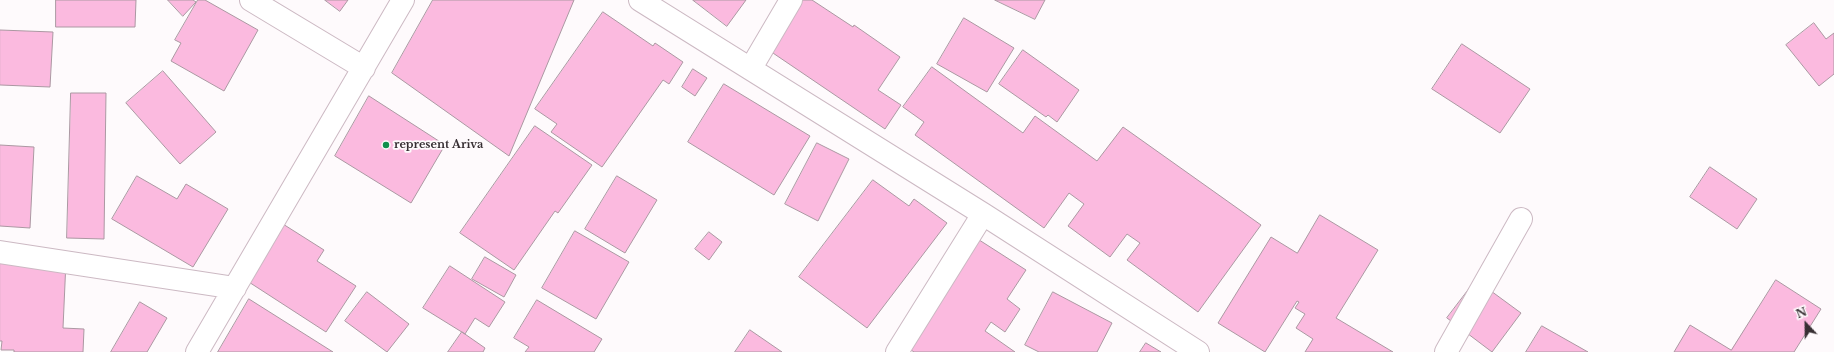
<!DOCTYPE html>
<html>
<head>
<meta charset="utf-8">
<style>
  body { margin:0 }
  #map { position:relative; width:1834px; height:352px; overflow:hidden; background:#fefafc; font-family:"Libre Baskerville",serif }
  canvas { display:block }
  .north { position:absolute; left:1786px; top:304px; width:40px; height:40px; -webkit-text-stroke:3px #fefafc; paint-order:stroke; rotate:338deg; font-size:11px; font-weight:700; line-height:16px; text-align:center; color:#372f33 }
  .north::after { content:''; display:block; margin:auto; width:14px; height:18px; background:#372f33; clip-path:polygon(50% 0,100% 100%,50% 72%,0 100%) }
</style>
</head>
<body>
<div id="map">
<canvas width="1834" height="352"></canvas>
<div class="north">N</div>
</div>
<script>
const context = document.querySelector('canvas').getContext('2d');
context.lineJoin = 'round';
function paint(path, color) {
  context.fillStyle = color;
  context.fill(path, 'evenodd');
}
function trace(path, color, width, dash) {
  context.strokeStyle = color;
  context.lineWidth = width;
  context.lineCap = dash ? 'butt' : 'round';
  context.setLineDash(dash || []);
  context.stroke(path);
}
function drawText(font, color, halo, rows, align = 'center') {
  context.font = font + ' "Libre Baskerville",serif';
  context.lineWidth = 3.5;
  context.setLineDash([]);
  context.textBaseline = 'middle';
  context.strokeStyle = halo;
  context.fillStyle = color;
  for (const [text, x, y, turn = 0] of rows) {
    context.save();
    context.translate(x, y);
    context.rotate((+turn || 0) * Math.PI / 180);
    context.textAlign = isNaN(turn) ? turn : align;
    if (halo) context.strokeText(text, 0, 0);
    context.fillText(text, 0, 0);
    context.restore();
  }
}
const building = new Path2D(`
  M56,0H136L135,27H56Z
  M168,0H193L196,2L183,16Z
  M198,0H205L258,30L224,91L171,61L181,43L175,40Z
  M325,0H348L340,11Z
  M433,0H574L509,156L392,73Z
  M693,0H746L727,26Z
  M800,0H812L853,27L854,25L900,57L878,90L901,105L885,129L767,49Z
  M995,0H1045L1035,19Z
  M603,12L653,46L655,43L683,62L669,84L663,80L602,167L551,132L557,124L535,109Z
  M964,18L1014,48L987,92L937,64Z
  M1814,23L1826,39L1834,33V74L1819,86L1786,45Z
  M0,30L53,32L50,87L0,85Z
  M1462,44L1530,89L1500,133L1432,89Z
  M1023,50L1079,90L1057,122L1048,115L1046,117L999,84Z
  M932,67L1023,133L1035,116L1097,161L1123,127L1261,225L1198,312L1127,260L1140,243L1127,234L1110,257L1068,226L1084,204L1069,193L1044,228L915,135L924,122L903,107Z
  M693,69L707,78L695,96L682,87Z
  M163,71L216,132L180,164L126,103Z
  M724,84L810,136L774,195L688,142Z
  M71,93H106L104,239L67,238Z
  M369,96L445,145L411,203L335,156Z
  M535,126L592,165L558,213L555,211L514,270L460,233Z
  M817,143L849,159L818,221L785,204Z
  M0,145L34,147L30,228L0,226Z
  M1710,167L1757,199L1737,229L1690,197Z
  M137,176L177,199L186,184L228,209L193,267L112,219Z
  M617,176L657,200L625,253L585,229Z
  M873,180L909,206L914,199L947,223L867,328L799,277Z
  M1320,215L1378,250L1336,318L1393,352H1305L1313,339L1296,328L1305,314L1295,308L1299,302L1297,301L1265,352L1218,323L1271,237L1297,253Z
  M275,219L324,250L317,261L356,286L326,332L238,275Z
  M575,231L629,262L596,319L542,288Z
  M709,232L722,242L709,260L695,249Z
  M973,236L1026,270L1007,299L1020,309L1005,332L991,322L985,331L1015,352H914L901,343Z
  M485,257L516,275L504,297L472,279Z
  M0,259L66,261L63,328L84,329L83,352H14V350H1L2,341H0Z
  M450,266L505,302L489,327L475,318L465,334L423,308Z
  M1476,280L1521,313L1492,352L1447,318Z
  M1776,280L1821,309L1794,352H1674L1690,325L1731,350Z
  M367,292L409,324L387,352L345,321Z
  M1053,292L1112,323L1097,352H1039L1025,345Z
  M249,299L333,352H218Z
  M537,300L602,339L594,352H525L529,347L514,338Z
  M140,302L167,318L147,352H111Z
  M1542,326L1588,352H1526Z
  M750,330L782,352H735Z
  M462,332L485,348L483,352H448Z
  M1146,343L1161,352H1140Z`);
paint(building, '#fbbadf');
trace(building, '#ab98a2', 1);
const minor = new Path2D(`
  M251,0L364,68
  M640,0L983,214L1198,352
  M751,68L791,0
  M0,252L235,288
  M197,352L403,0
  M897,352L983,214
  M1446,352L1521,219`);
trace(minor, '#ccb9c3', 24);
trace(minor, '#fff', 22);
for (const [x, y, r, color] of [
  [386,145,4,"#0f904d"]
]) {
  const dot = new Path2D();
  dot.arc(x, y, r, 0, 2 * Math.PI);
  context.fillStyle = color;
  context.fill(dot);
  trace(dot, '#fefafc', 1.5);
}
drawText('bold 11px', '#372f33', '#fefafc', [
  ["represent Ariva",394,145]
], 'left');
</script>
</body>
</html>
